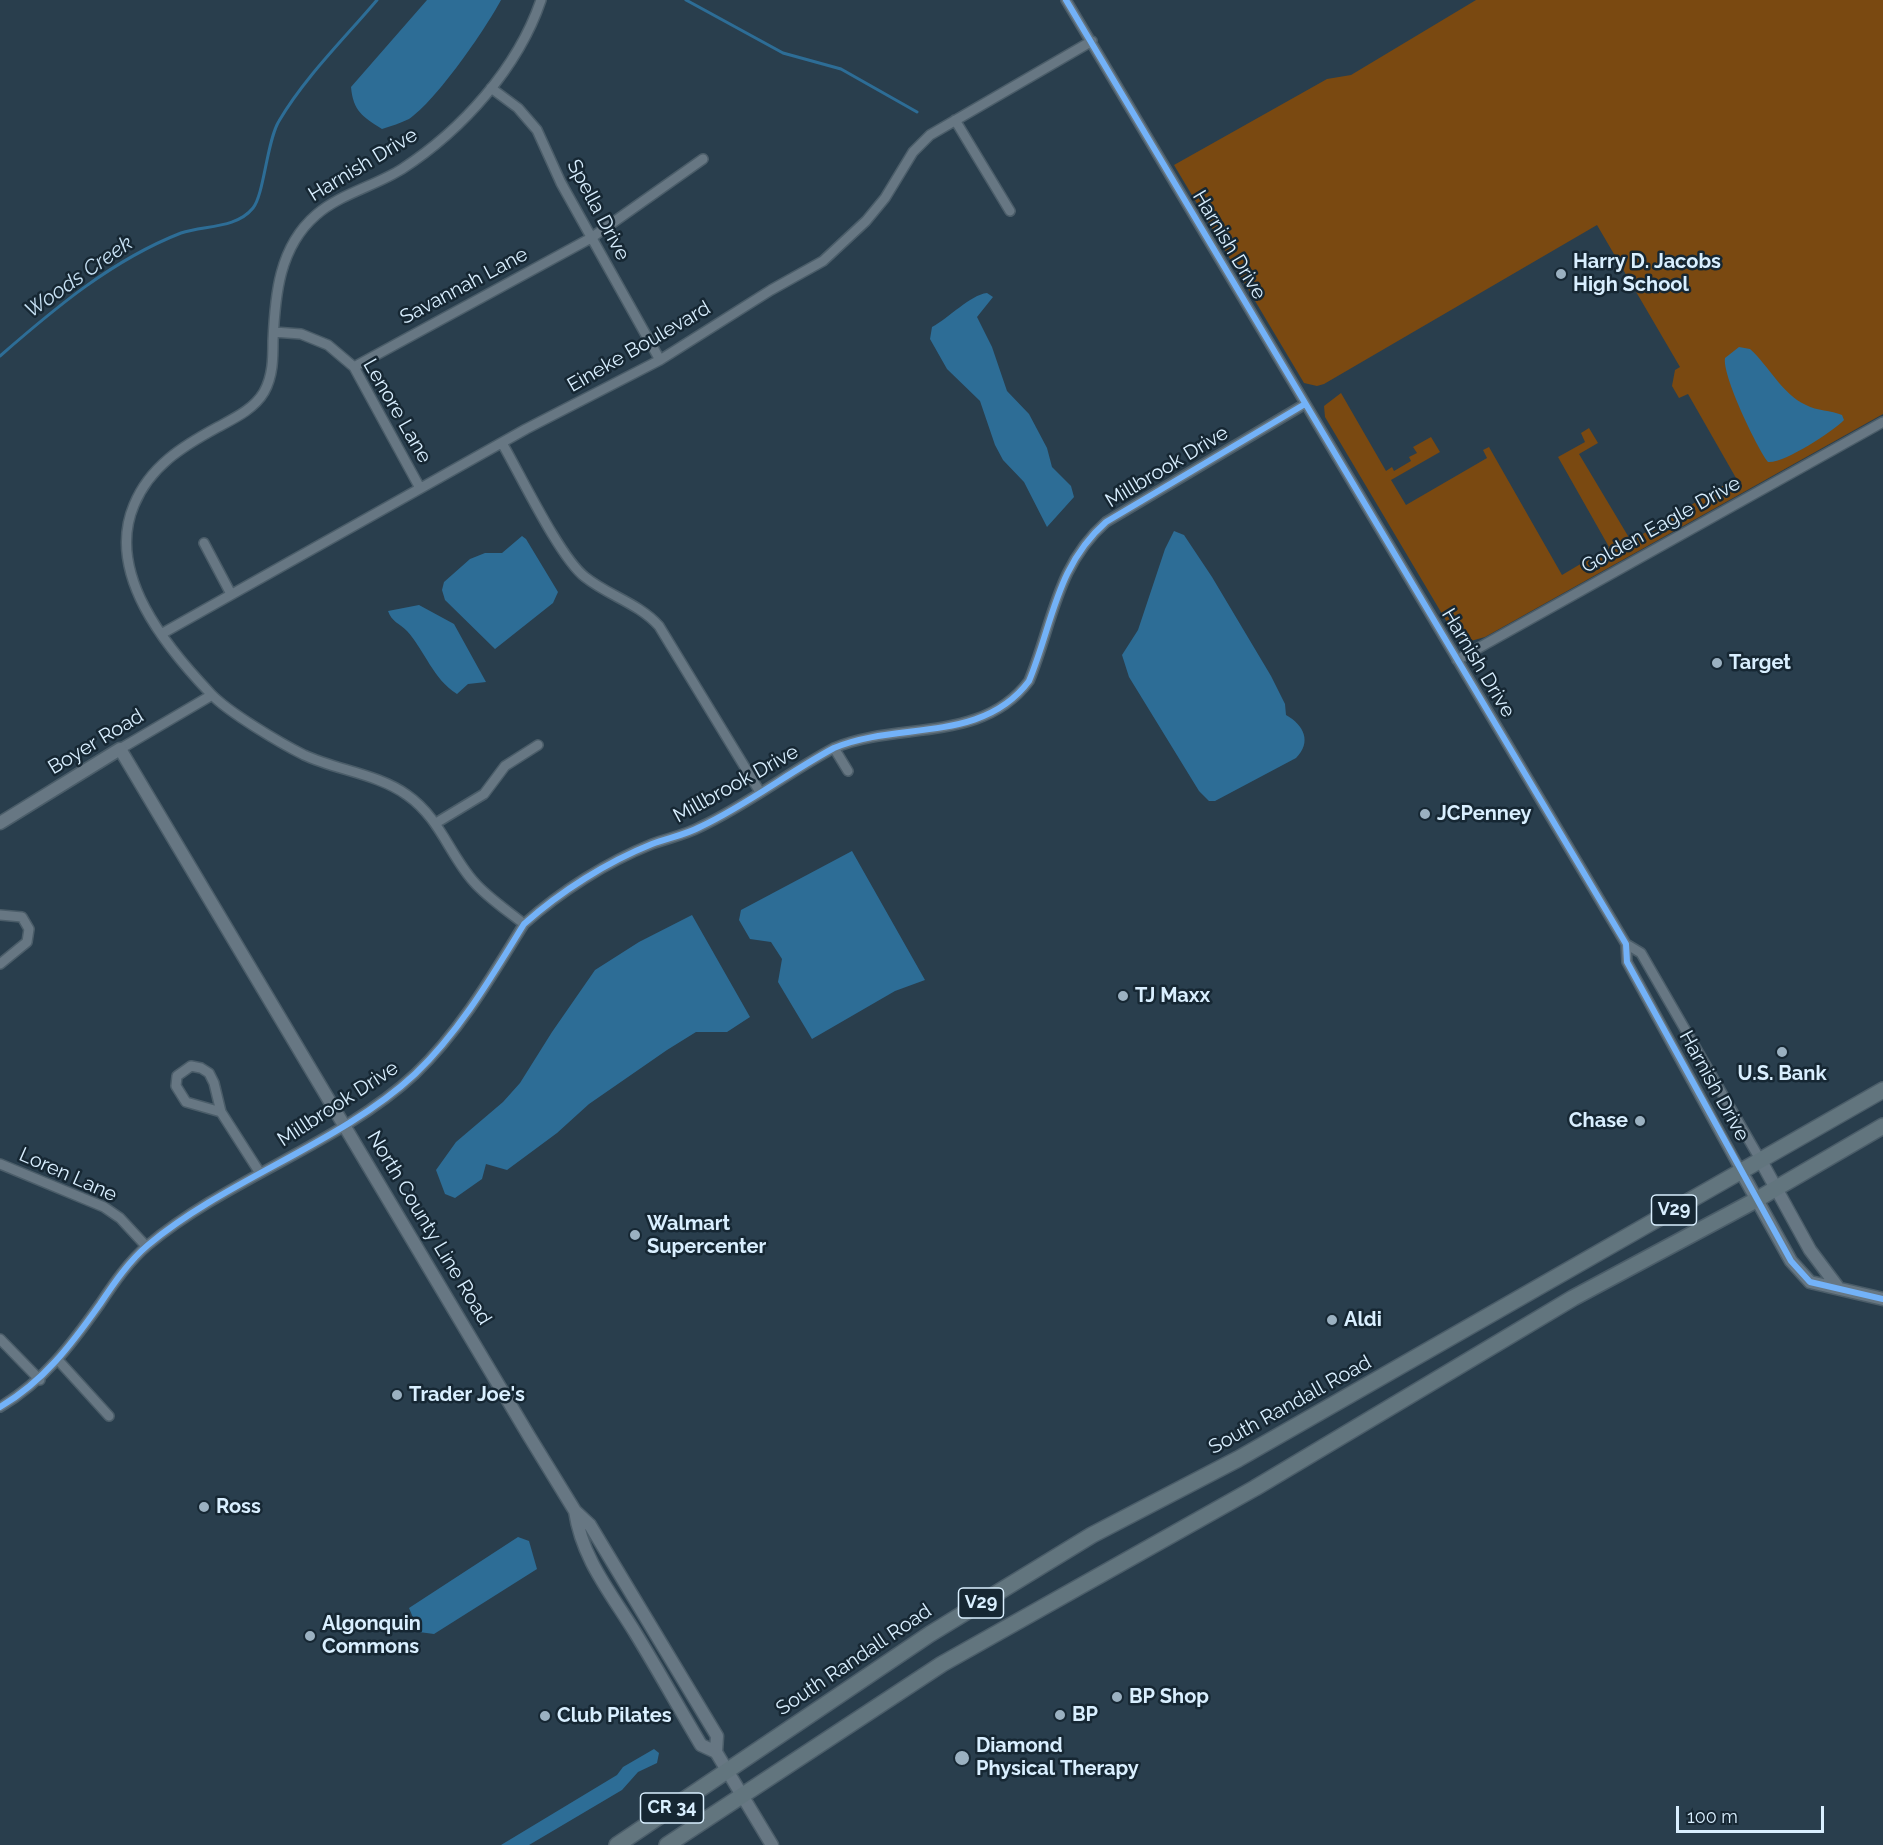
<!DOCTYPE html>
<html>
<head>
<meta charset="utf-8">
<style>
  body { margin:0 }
  #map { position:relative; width:1883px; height:1845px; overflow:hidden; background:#293e4d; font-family:Raleway,sans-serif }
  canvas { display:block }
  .scale { position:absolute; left:1676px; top:1806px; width:148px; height:27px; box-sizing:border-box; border:3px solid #d9efff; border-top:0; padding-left:8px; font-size:18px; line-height:21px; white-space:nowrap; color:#d9efff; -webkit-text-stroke:4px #162733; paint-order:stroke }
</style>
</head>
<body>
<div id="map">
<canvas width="1883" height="1845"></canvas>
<div class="scale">100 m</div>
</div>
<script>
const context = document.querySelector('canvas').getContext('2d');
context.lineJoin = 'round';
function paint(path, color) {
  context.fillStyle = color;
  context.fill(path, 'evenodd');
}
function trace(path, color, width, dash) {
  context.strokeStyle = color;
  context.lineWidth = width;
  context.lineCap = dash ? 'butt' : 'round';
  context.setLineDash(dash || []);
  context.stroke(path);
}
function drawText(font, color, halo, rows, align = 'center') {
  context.font = font + ' Raleway,sans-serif';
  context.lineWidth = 5;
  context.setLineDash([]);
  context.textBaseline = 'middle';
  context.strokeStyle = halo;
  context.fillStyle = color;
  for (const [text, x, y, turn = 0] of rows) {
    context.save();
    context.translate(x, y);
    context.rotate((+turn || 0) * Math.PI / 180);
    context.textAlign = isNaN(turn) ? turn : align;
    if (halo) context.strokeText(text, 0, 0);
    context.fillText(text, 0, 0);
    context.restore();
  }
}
paint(new Path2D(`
  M1476,0H1883V414L1485,637L1467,642L1454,634L1325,417L1324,406L1341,393L1386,471L1392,467L1394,471L1411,461L1409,457L1417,453L1413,447L1431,437L1440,452L1391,480L1406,505L1487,458L1483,450L1489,447L1562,575L1609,547L1558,457L1585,442L1581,433L1589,428L1598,443L1579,454L1631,541L1736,478L1688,394L1679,398L1672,386L1675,370L1680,367L1597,225L1324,384L1317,386L1304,383L1174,165L1327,79L1351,75Z`), '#7a4911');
paint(new Path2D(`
  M427,0H501C485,30 436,101 409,119C401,123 391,126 382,129C363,117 353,111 351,87Z
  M987,293L993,297L977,317L992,347L1007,391L1029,414L1047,448L1052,467L1071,486L1074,497L1047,527L1024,482L1003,460L995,445L980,401L947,369L930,339L932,327C949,318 970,295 987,293Z
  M1739,347L1750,349C1769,366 1782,394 1806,405C1817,411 1831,410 1842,415L1844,420C1832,432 1783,464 1768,462C1756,446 1722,375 1725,358Z
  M1174,531L1184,535L1212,577L1271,676L1285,704L1286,715C1304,725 1312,742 1296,758L1215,801H1209L1199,791L1129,677L1122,655L1138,630L1165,549Z
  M522,536L526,539L558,592L553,603L495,649L445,600L442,590L444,582L470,559L485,553H502Z
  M419,605L454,624L486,682L468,684L457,694C433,679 425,651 407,631C399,623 392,622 388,611Z
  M852,851L925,980L895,991L812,1039L778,982L782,959L771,942L750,939L739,920L741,910Z
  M692,915L750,1017L727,1032H696L667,1050L589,1104L557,1133L507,1170L486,1164L482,1179L455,1198L445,1194L436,1170L456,1142L503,1102L520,1083L552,1032L595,970L639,942Z
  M518,1537L529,1541L537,1569L434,1634L419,1632L409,1608Z
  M654,1749L659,1753L657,1763L638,1772L622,1790L529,1845H501L617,1775L623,1767Z`), '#2d6d96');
trace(new Path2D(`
  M686,0L783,53L841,69L917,112
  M0,356C55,308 112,260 181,233C204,225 236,229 253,208C264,195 267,140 279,121C305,77 344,39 377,0`), '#2d6d96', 3);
const minor = new Path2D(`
  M1066,0L1626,944L1627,962L1742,1173
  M491,88L518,108L537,130L561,183L660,360
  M955,120L1010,211
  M274,332L301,334L328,345L354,367L420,488
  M354,367L591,238L703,159
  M502,443C520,474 560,558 585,577C609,596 638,603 659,626L760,792
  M204,543L231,594
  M163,633L526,429L660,360L771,290L823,261L866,221L885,198L913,152L930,135L1092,41
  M1457,660L1883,422
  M834,748L848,771
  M120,749L212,695
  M436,823L484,794L505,766L538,745
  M0,915L22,917L29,929L27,942L0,964
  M524,924C508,911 488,898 474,882C449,854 440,818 407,795C378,774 336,770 304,755C280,743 228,712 211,694C166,647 105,573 134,505C150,466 183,446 218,427C235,418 254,409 264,392C273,376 273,358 273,341C275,295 279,247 316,215C340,194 375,186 402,169C462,130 518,68 541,0
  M1626,944L1641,953L1761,1161
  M221,1112L186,1102L176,1086L177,1076L191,1066L201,1068L209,1073L214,1083L221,1112L260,1173
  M0,1164L104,1207L120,1218L146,1246
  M0,1339L40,1380
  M58,1360L109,1416
  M0,1407C44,1381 71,1345 100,1304C114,1283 129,1261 148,1245C227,1179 341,1143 415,1074C460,1031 492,976 524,924C561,891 607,862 652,844C668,838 685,835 700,827C747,805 789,772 834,748C898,721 982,744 1029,681C1053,623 1056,566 1106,522L1305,404`);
const tertiary = new Path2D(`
  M0,823L120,749L529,1436L575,1511L590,1525L717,1736L716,1752L772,1845
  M1761,1161L1810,1250L1837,1286
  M1742,1173L1791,1261L1810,1282L1883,1299
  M575,1511C582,1559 611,1593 636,1634C658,1670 679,1708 701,1745L716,1752`);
const primary = new Path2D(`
  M617,1845L930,1634L1092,1535L1238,1459L1883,1090
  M667,1845L942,1664L1255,1488L1573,1298L1756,1200L1883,1126`);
trace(minor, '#4b5d69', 12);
trace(tertiary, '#4b5d69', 15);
trace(primary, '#4b5d69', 18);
trace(minor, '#677783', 9);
trace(tertiary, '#677783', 12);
trace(primary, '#62757e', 15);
trace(new Path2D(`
  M1066,0L1626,944L1627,962L1791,1261L1810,1282L1883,1299
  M0,1407C44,1381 71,1345 100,1304C114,1283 129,1261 148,1245C227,1179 341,1143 415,1074C460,1031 492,976 524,924C561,891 607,862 652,844C668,838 685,835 700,827C747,805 789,772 834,748C898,721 982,744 1029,681C1053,623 1056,566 1106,522L1305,404`), '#73b2f8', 6);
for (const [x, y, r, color] of [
  [1561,274,6,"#9bb1c1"],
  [1717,663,6,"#9bb1c1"],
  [1425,814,6,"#9bb1c1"],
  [1123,996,6,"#9bb1c1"],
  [1782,1052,6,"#9bb1c1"],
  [1640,1121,6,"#9bb1c1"],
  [635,1235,6,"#9bb1c1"],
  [1332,1320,6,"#9bb1c1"],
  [397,1395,6,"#9bb1c1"],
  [204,1507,6,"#9bb1c1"],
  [310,1636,6,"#9bb1c1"],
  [1117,1697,6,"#9bb1c1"],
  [1060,1715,6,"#9bb1c1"],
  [545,1716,6,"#9bb1c1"],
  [962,1758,8,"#9bb1c1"]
]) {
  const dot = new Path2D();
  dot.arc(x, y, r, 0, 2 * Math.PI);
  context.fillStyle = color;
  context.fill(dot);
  trace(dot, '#162733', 2);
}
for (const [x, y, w] of [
  [1674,1210,45],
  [981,1603,45],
  [672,1808,63]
]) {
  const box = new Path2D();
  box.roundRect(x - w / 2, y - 15, w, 30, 4.5);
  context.fillStyle = '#162733';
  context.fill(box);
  trace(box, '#d9efff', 1.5);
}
drawText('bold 18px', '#d9efff', null, [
  ["V29",1674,1210],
  ["V29",981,1603],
  ["CR 34",672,1808]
]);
drawText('20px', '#d9efff', '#162733', [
  ["Harnish Drive",363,165,-31],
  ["Spella Drive",598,210,62],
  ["Harnish Drive",1229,245,59],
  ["Savannah Lane",464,286,-28],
  ["Eineke Boulevard",639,347,-30],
  ["Lenore Lane",397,411,60],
  ["Millbrook Drive",1167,467,-31],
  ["Golden Eagle Drive",1661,525,-29],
  ["Harnish Drive",1478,663,59],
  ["Boyer Road",96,742,-31],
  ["Millbrook Drive",736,784,-29],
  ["Harnish Drive",1714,1086,61],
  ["Millbrook Drive",338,1104,-33],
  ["Loren Lane",68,1175,24],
  ["North County Line Road",429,1228,59],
  ["South Randall Road",1290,1405,-29],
  ["South Randall Road",854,1660,-34]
]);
drawText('bold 20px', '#d9efff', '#162733', [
  ["Harry D. Jacobs",1573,262],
  ["High School",1573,285],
  ["Target",1729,663],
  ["JCPenney",1437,814],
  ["TJ Maxx",1135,996],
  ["U.S. Bank",1782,1074,"center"],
  ["Chase",1628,1121,"right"],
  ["Walmart",647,1224],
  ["Supercenter",647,1247],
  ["Aldi",1344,1320],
  ["Trader Joe's",409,1395],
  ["Ross",216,1507],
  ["Algonquin",322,1624],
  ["Commons",322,1647],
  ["BP Shop",1129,1697],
  ["BP",1072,1715],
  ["Club Pilates",557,1716],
  ["Diamond",976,1746],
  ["Physical Therapy",976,1769]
], 'left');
drawText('italic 21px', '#c7e1f4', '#162733', [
  ["Woods Creek",79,277,-35]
]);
</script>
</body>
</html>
